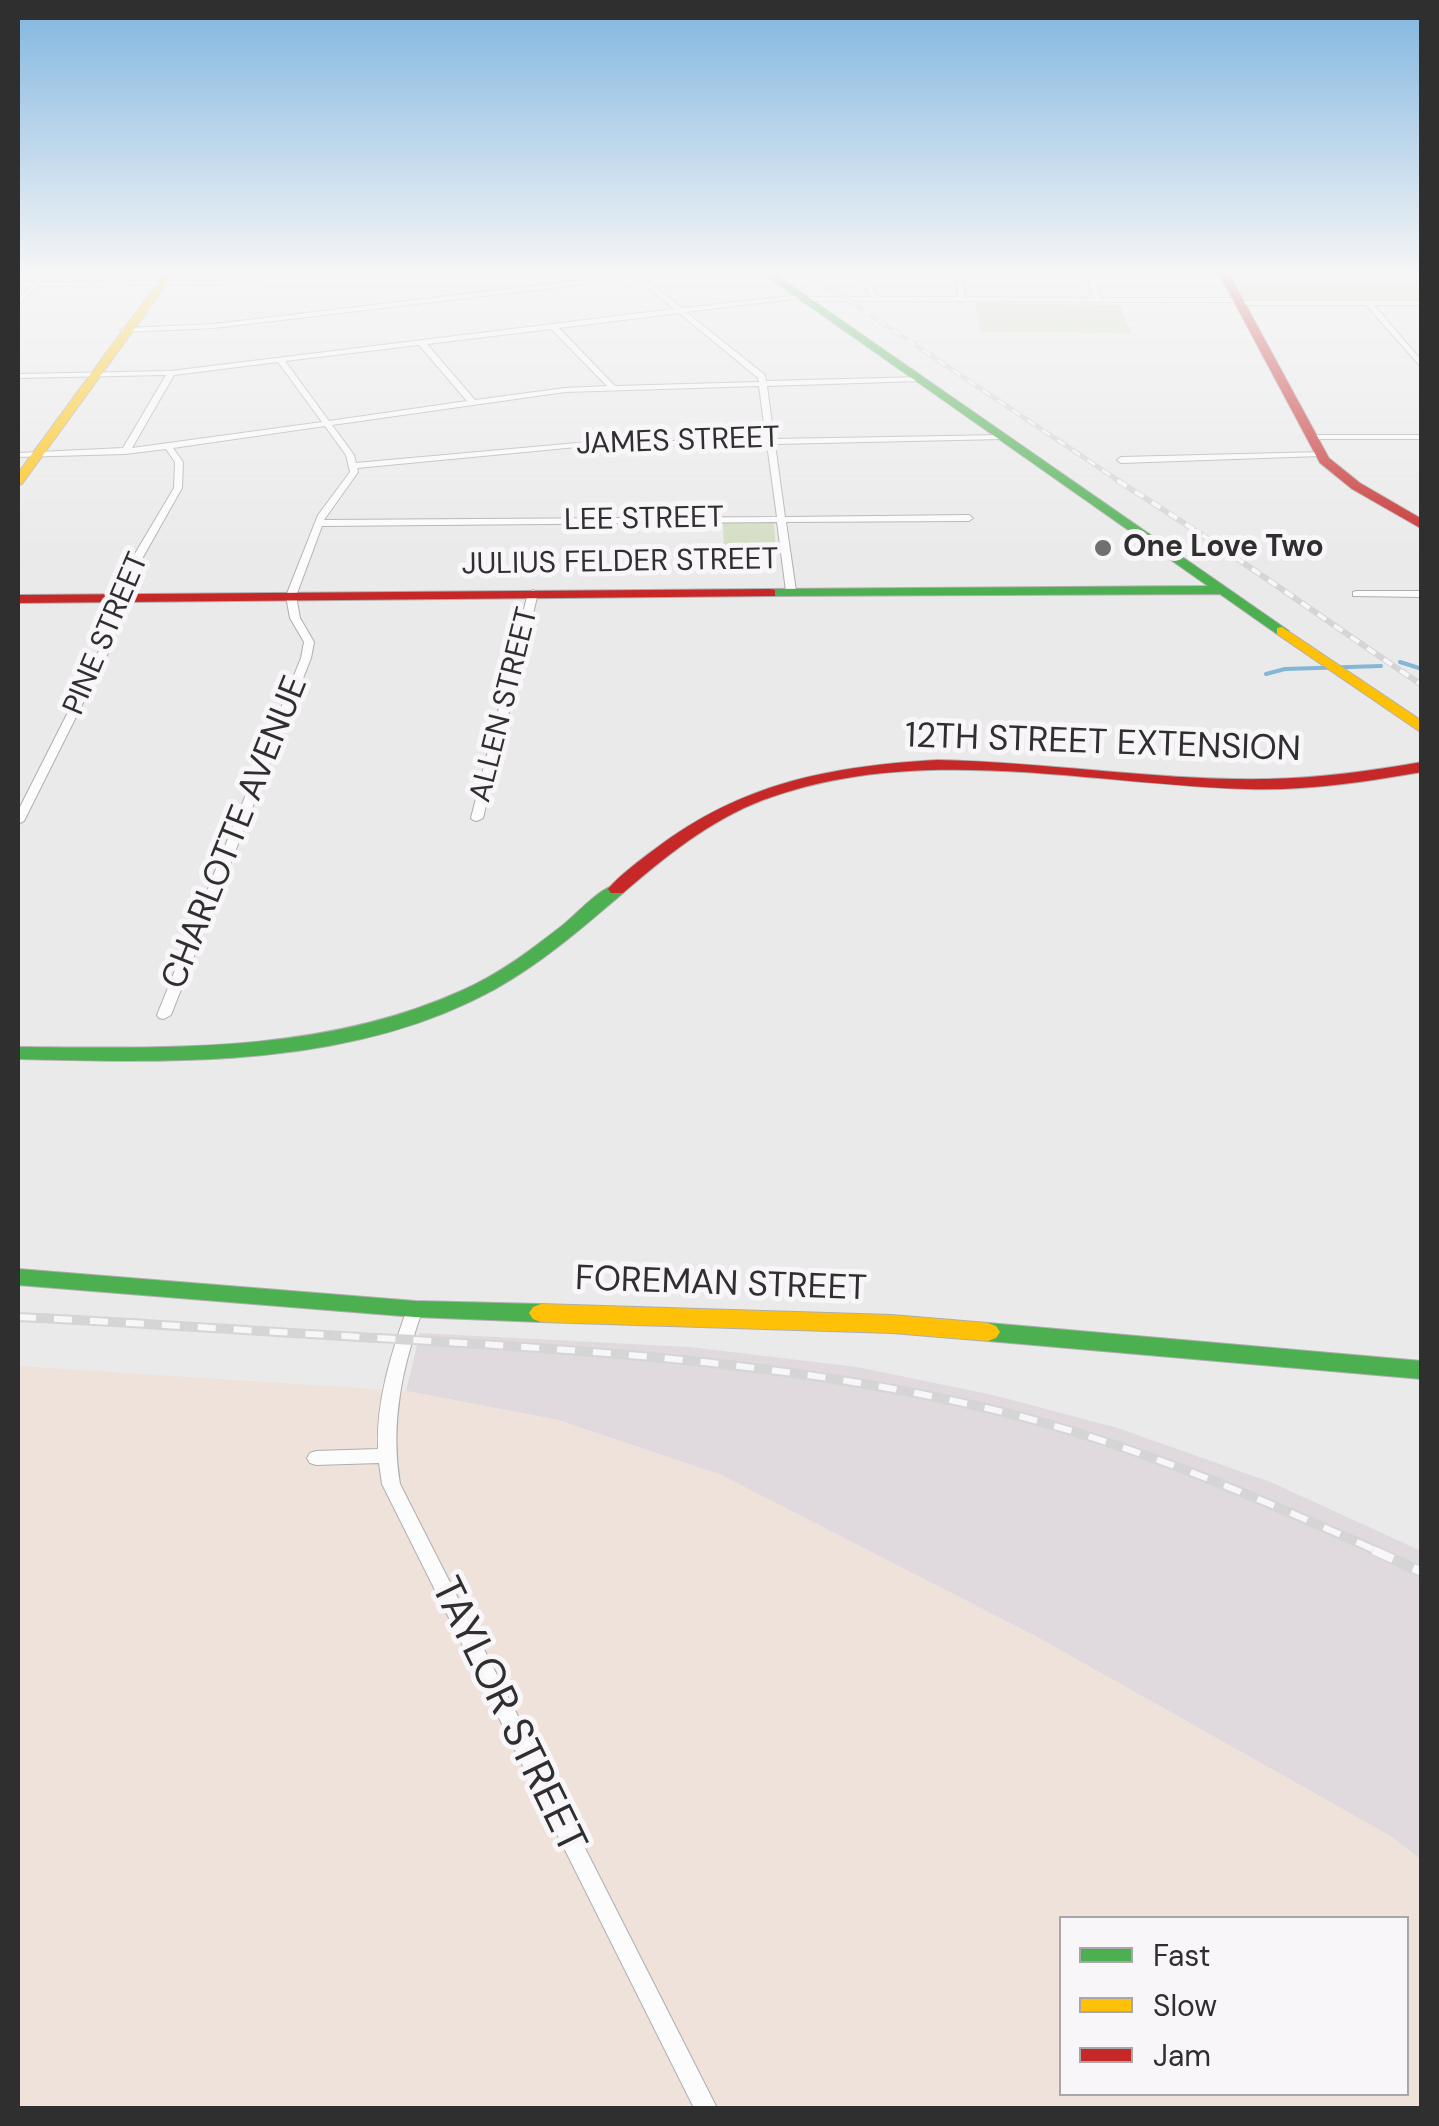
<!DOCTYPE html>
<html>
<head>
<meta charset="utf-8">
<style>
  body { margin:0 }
  #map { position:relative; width:1439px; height:2126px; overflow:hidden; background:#ebeaeb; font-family:"DM Sans",sans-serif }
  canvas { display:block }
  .frame { position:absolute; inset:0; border:20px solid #302f30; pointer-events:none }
  .legend { position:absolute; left:1059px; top:1916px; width:350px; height:180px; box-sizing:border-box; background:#f9f6f9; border:2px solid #a9a6a9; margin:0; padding:12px 18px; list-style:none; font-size:30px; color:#302f30 }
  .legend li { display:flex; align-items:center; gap:20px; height:50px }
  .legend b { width:50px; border:2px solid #a9a6a9 }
</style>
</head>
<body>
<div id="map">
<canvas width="1439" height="2126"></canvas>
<div class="frame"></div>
<ul class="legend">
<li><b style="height:12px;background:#4caf50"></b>Fast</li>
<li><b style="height:12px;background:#ffc107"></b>Slow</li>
<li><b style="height:12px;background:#c62828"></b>Jam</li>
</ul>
</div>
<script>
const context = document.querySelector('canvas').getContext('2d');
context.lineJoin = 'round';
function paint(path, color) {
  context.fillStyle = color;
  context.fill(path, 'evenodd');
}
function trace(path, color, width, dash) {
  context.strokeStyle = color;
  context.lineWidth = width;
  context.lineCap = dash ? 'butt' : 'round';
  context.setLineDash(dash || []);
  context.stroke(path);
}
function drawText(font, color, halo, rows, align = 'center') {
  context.font = font + ' "DM Sans",sans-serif';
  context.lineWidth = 10;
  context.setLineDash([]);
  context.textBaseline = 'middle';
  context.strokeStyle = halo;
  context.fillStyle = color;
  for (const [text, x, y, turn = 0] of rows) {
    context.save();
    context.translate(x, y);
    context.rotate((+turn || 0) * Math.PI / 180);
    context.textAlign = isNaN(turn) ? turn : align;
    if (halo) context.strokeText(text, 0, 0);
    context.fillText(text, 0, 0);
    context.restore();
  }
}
paint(new Path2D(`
  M420,1333L690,1347L857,1367L993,1395L1118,1428L1273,1483L1421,1551V1860L1392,1837L1037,1637L721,1475L558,1420L406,1391Z`), '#e0dadf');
paint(new Path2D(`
  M18,1366L406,1391L558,1420L721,1475L1037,1637L1392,1837L1421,1860V2108H18ZM1062,1918H1406V2094H1062Z`), '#eee2da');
paint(new Path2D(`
  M1222,270H1421V303H1238Z
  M975,303L1120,305L1131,333L981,332Z
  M723,521H774L776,553L724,554Z`), '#d2dcc1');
trace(new Path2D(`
  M1400,662L1422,669
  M1266,674L1285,669L1381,666`), '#84b6d5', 4);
const street = new Path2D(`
  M44,270H51L41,282L214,281L314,270H335L214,285L37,286L18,305V299L30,286H18V282H33Z
  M670,270H690L643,277L682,308L802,295L800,298L686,312L765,375L766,381L920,377L924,379L920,381L767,386L774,439L1002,435L1006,437L1002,439L775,444L785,517L969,515L973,518L969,521L786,522L796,591L791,594L786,591L777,522L322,526L296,596L300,618L314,642L311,658L171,1015L164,1019L159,1018L157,1015L301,658L304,642L290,618L286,596L318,515L350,472L346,455L325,426L173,448L183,462L182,488L143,557L112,645L24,821L18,824V811L102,645L133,557L174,488L175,462L166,449L125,454L18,457V453L123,448L166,375L18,378V374L171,371L674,309L636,278L214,328L124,332L120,330L124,328L214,324L632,274L635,272L639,274ZM679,313L758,378L759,382L615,386L559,328ZM551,329L607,386L565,388L475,400L427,344ZM419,345L467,401L329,421L285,361ZM278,362L322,422L132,448L174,375ZM759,386L766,439L577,443L356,463L354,455L332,425L565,392ZM767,444L777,517L324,520L358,472L357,468L577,447Z
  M856,270H862L878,297H958L954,270H960L965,297L1094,298L1085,270H1091L1101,298H1237L1240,301H1422V305H1374L1422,361V368L1366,305H1238L1235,302L806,301L803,299L806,297H871Z
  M1309,435H1422V439H1309Z
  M1323,452V456H1320L1121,463L1117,460L1121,457Z
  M533,590L538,593L483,818L477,821L473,820L471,818L528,593Z
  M1356,591H1422V597L1353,596V592Z
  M415,1303L421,1305L423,1309C402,1367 390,1423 400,1484L717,2108H694L382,1484L379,1463L316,1465L310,1463L307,1458L310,1453L316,1451L378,1449C376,1401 391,1354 407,1309L409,1305Z`);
const fast = new Path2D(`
  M758,270H769L1289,631L1277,634L1220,594L765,596V590L770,589L1208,586Z
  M617,884L626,889L623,893C583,927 542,963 495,989C352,1068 176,1063 18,1059V1047C167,1048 321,1054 461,991C498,975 531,950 563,925C579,912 597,890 617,884Z
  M18,1269L415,1301L541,1304L549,1307L553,1313L549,1319L541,1322L415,1317L18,1285Z
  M988,1323L1422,1361V1379L988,1341L980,1338L976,1332L980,1326Z`);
const slow = new Path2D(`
  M167,270H177L22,484L18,485V473Z
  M1282,627L1422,721V733L1277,634V628Z
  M541,1304L892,1315L988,1323L996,1326L1000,1332L996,1338L988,1341L892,1333L541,1322L533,1319L529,1313L533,1307Z`);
const jam = new Path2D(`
  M1217,270H1227L1329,458L1360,483L1422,519V529L1352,489L1320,463Z
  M770,589L775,590V596L18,603V595Z
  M937,760C1048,762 1158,781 1268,779C1320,778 1371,771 1422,762V772C1364,782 1306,791 1247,789C1086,784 919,742 763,800C710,820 665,857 623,893H611L608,889C621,874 639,861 655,849C742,783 831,766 937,760Z`);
trace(street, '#afaeaf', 2);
trace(fast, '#afaeaf', 2);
trace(slow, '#afaeaf', 2);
trace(jam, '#afaeaf', 2);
paint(street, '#fcfcfc');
paint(fast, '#4caf50');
paint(slow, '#ffc107');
paint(jam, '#c62828');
const railFar3 = new Path2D(`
  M803,270L1122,483`);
const railFar2 = new Path2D(`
  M1118,481C1222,545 1320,617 1422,685`);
const railFar1 = new Path2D(`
  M18,1317C144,1323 270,1332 396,1339C602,1351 809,1364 1011,1414C1137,1446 1260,1498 1379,1552`);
const rail = new Path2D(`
  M1373,1550L1422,1572`);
trace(railFar3, '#d6d5d6', 5);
trace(railFar2, '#d6d5d6', 6);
trace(railFar1, '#d6d5d6', 10);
trace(rail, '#d6d5d6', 11);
trace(railFar3, '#f9f6f9', 2.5, [9]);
trace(railFar2, '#f9f6f9', 4, [10]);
trace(railFar1, '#f9f6f9', 6, [18]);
trace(rail, '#f9f6f9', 8, [22]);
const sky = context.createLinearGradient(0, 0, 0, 568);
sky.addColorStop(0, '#80b5e0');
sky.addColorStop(0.48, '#f6f6f6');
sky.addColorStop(1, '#f6f6f600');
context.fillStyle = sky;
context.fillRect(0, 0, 1439, 568);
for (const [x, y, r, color] of [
  [1103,548,10,"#717071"]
]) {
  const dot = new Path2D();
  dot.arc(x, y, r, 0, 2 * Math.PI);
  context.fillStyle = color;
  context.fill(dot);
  trace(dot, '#f9f6f9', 4);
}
drawText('30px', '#302f30', '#f9f6f9', [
  ["JAMES STREET",678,442,-2],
  ["LEE STREET",644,520,-1],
  ["JULIUS FELDER STREET",620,563,-1],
  ["PINE STREET",107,634,-67],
  ["ALLEN STREET",505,705,-76]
]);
drawText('bold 30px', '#302f30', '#f9f6f9', [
  ["One Love Two",1123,548]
], 'left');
drawText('35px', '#302f30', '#f9f6f9', [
  ["12TH STREET EXTENSION",1103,744,2],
  ["CHARLOTTE AVENUE",236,833,-68],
  ["FOREMAN STREET",721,1285,2]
]);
drawText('42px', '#302f30', '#f9f6f9', [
  ["TAYLOR STREET",507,1716,64]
]);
</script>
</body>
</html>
